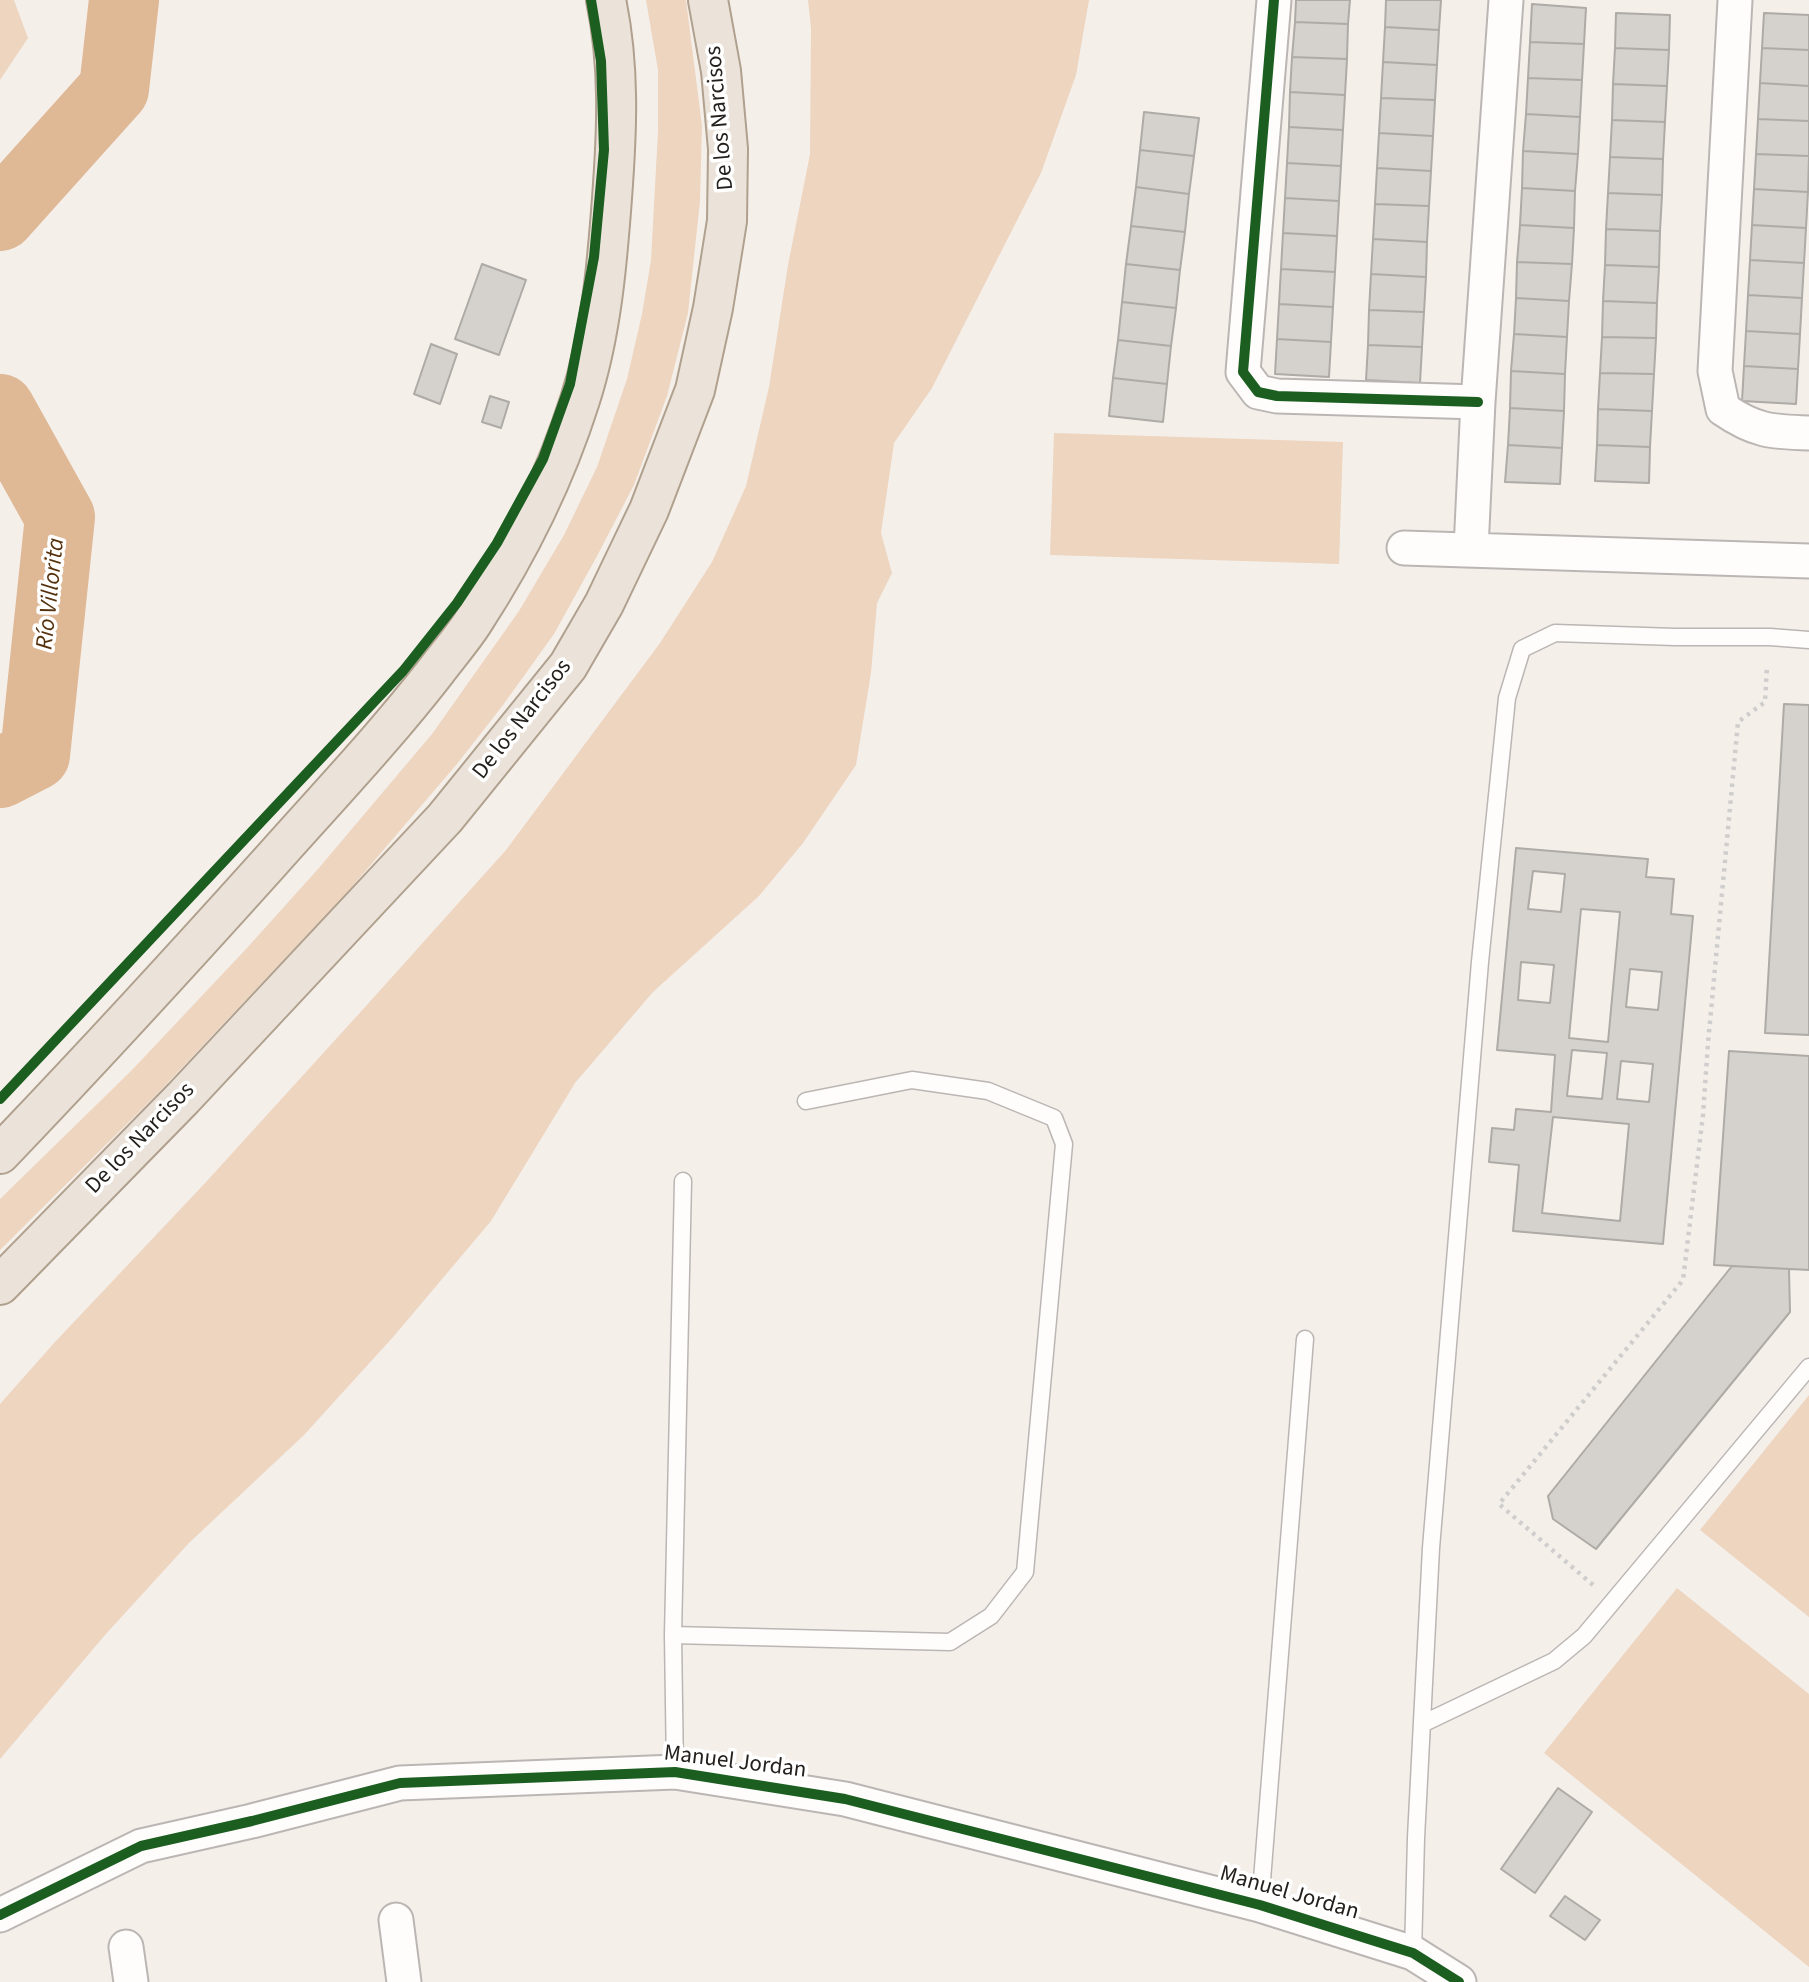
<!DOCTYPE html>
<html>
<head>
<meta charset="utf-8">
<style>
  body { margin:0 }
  canvas { display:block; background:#f5efea }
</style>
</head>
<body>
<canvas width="1809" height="1982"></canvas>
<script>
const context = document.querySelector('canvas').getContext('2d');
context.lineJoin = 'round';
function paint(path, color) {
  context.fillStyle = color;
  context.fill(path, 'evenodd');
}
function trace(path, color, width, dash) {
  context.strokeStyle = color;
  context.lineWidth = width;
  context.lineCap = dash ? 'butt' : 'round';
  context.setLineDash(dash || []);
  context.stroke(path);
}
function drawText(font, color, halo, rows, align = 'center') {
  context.font = font + ' "Source Sans 3",sans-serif';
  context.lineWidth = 7;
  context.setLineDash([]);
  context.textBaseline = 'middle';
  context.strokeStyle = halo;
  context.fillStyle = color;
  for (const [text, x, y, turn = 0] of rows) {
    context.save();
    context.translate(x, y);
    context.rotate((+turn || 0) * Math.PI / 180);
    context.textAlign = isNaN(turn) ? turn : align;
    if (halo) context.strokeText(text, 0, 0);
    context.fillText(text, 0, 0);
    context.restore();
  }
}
paint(new Path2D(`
  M0,0H14L28,38L0,80Z
  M646,0H686L702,126L700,201L688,313L667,396L634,485L596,558L554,634L503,705L457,764L344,896L157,1094L0,1250V1199L132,1070L246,949L318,869L432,734L519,611L564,535L597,467L627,379L642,314L651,260L658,131V70Z
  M808,0H1089L1076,75L1041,173L932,388L894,443L881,533L892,573L877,603L871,673L856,765L803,843L759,896L653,992L575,1083L491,1221L394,1336L304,1435L189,1543L105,1635L0,1759V1404L55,1342L206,1182L366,1006L506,850L660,643L712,562L746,486L769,387L788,265L810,154L811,28Z
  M1054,433L1343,442L1339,564L1050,555Z
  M1809,1395V1617L1700,1530Z
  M1677,1588L1809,1694V1967L1544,1753Z`), '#edd5c0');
trace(new Path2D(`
  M0,216L114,89L124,0
  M0,409L60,517L35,755L0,773`), '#dfb896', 70);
const building = new Path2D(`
  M1296,0H1350L1348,24L1295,22Z
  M1386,0H1441L1439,30L1385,27Z
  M1532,4L1586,8L1584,44L1530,42Z
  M1616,13L1670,15L1669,50L1615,48Z
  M1764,13L1809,15V50L1762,48Z
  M1295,22L1348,24L1347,59L1292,57Z
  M1385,27L1439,30L1437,65L1383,62Z
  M1530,42L1584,44L1582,80L1528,78Z
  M1615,48L1669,50L1667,86L1613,84Z
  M1762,48L1809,50V86L1760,83Z
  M1292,57L1347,59L1345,95L1290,92Z
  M1383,62L1437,65L1435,100L1381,98Z
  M1528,78L1582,80L1580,117L1526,114Z
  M1760,83L1809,86V121L1758,119Z
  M1613,84L1667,86L1665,122L1612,120Z
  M1290,92L1345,95L1343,130L1289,127Z
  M1381,98L1435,100L1433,136L1379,133Z
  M1144,112L1199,118L1194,156L1140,150Z
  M1526,114L1580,117L1578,154L1523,151Z
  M1758,119L1809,121V156L1756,154Z
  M1612,120L1665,122L1663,159L1610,157Z
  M1289,127L1343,130L1341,166L1287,163Z
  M1379,133L1433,136L1431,171L1377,168Z
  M1140,150L1194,156L1189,194L1136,187Z
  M1523,151L1578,154L1575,191L1522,188Z
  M1756,154L1809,156L1808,192L1754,189Z
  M1610,157L1663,159L1662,195L1608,193Z
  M1287,163L1341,166L1339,201L1285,198Z
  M1377,168L1431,171L1429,206L1375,204Z
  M1136,187L1189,194L1185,232L1131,226Z
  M1522,188L1575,191L1574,228L1520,225Z
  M1754,189L1808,192L1806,228L1752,225Z
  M1608,193L1662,195L1660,231L1606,229Z
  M1285,198L1339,201L1337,236L1283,233Z
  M1375,204L1429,206L1427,242L1373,239Z
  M1520,225L1574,228L1572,264L1517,262Z
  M1752,225L1806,228L1804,263L1750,260Z
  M1131,226L1185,232L1180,270L1126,264Z
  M1606,229L1660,231L1659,267L1605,265Z
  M1283,233L1337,236L1335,272L1281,269Z
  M1373,239L1427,242L1426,277L1371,274Z
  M1750,260L1804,263L1802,298L1748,295Z
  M1517,262L1572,264L1569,301L1516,298Z
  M482,264L526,280L499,355L455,339Z
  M1126,264L1180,270L1176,308L1122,302Z
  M1605,265L1659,267L1657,303L1603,301Z
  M1281,269L1335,272L1333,307L1279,304Z
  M1371,274L1426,277L1424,312L1369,310Z
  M1748,295L1802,298L1800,334L1746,331Z
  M1516,298L1569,301L1567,337L1514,334Z
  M1603,301L1657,303L1656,338L1602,337Z
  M1122,302L1176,308L1171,346L1118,340Z
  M1279,304L1333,307L1331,342L1277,339Z
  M1369,310L1424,312L1422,347L1368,345Z
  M1746,331L1800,334L1798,369L1744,366Z
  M1514,334L1567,337L1565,374L1511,371Z
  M1602,337L1656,338L1654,374L1600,373Z
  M1277,339L1331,342L1329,377L1275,374Z
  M1118,340L1171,346L1167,384L1113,378Z
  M431,344L457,354L440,404L414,394Z
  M1368,345L1422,347L1420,383L1366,380Z
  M1744,366L1798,369L1796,404L1742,401Z
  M1511,371L1565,374L1564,411L1510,408Z
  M1600,373L1654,374L1652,411L1598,409Z
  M1113,378L1167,384L1163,422L1109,416Z
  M490,396L509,402L501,428L482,422Z
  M1510,408L1564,411L1562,448L1508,445Z
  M1598,409L1652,411L1650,447L1597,445Z
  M1508,445L1562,448L1560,484L1505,482Z
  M1597,445L1650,447L1649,483L1595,481Z
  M1784,704L1809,705V1035L1765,1033Z
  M1516,848L1648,859L1646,877L1674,879L1671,914L1693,916L1663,1244L1513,1231L1519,1165L1489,1162L1492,1128L1514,1130L1516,1109L1551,1112L1555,1055L1497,1050ZM1581,909L1620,912L1608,1042L1569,1038ZM1572,1050L1607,1053L1602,1099L1567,1096Z
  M1533,871L1565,874L1561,912L1528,909Z
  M1521,962L1554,965L1550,1003L1518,1000Z
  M1630,969L1662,972L1658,1010L1626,1007Z
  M1729,1051L1809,1056V1270L1714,1265Z
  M1621,1061L1653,1064L1649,1102L1617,1099Z
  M1553,1117L1629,1124L1620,1221L1542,1213Z
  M1732,1266L1789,1269L1790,1312L1596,1549L1553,1519L1548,1496Z
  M1558,1788L1592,1812L1535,1893L1501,1869Z
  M1565,1896L1600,1920L1585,1940L1550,1916Z`);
paint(building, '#d5d1cd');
trace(building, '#aeaaa6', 2);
const service = new Path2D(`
  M673,1635L950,1642L991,1616L1025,1572L1064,1144L1054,1118L988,1091L912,1080L806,1101
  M1422,1724L1554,1661L1584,1636L1809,1367
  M675,1772L673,1635L683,1181
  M1260,1905L1305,1339
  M1413,1953L1416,1838L1431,1548L1480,962L1507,698L1522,649L1555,633L1675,637H1770L1809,640`);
const minor = new Path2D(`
  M1274,0L1243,372L1258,392L1277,396L1478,402
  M1735,0L1715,371L1723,409C1755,431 1771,432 1809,433
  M1404,548L1809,561
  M1471,549L1478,402L1506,0
  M0,1915L141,1846L252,1821L400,1783L675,1772L845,1799L1260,1905L1413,1953L1459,1982
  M396,1920L404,1982
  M126,1947L131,1982`);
const primary = new Path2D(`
  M0,1154C92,1058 181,961 270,862C326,799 384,738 436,671C448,655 462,639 473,622C518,553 555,479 580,400C601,335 607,266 612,198C617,131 620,66 606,0
  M0,1285L183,1098L445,818L568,666L604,604L649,510L695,390L713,308L727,221L728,149L721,71L708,0`);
trace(service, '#bbb6b3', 19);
trace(minor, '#bbb6b3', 37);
trace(primary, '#b0a08e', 42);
trace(new Path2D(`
  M1593,1585L1499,1504L1683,1280L1703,1115L1708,1043L1738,722L1765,702L1767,665`), '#d0cecd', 4.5, [3.5, 5]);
trace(service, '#fefdfc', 16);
trace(minor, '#fefdfc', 33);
trace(primary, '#ebe3da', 38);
trace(new Path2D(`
  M1274,0L1243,372L1258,392L1277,396L1478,402
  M0,1099L403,671L457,603L497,543L543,459L570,384L594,257L604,150L601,61L591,0
  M0,1915L141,1846L252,1821L400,1783L675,1772L845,1799L1260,1905L1413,1953L1459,1982`), '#1b5e20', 10);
drawText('23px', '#24201d', '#fff', [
  ["De los Narcisos",721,118,-95],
  ["De los Narcisos",523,720,-52],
  ["De los Narcisos",141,1139,-46],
  ["Manuel Jordan",735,1763,7],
  ["Manuel Jordan",1289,1894,16]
]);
drawText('italic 24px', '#55310d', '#fff', [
  ["Río Villorita",52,594,-84]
]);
</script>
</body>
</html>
